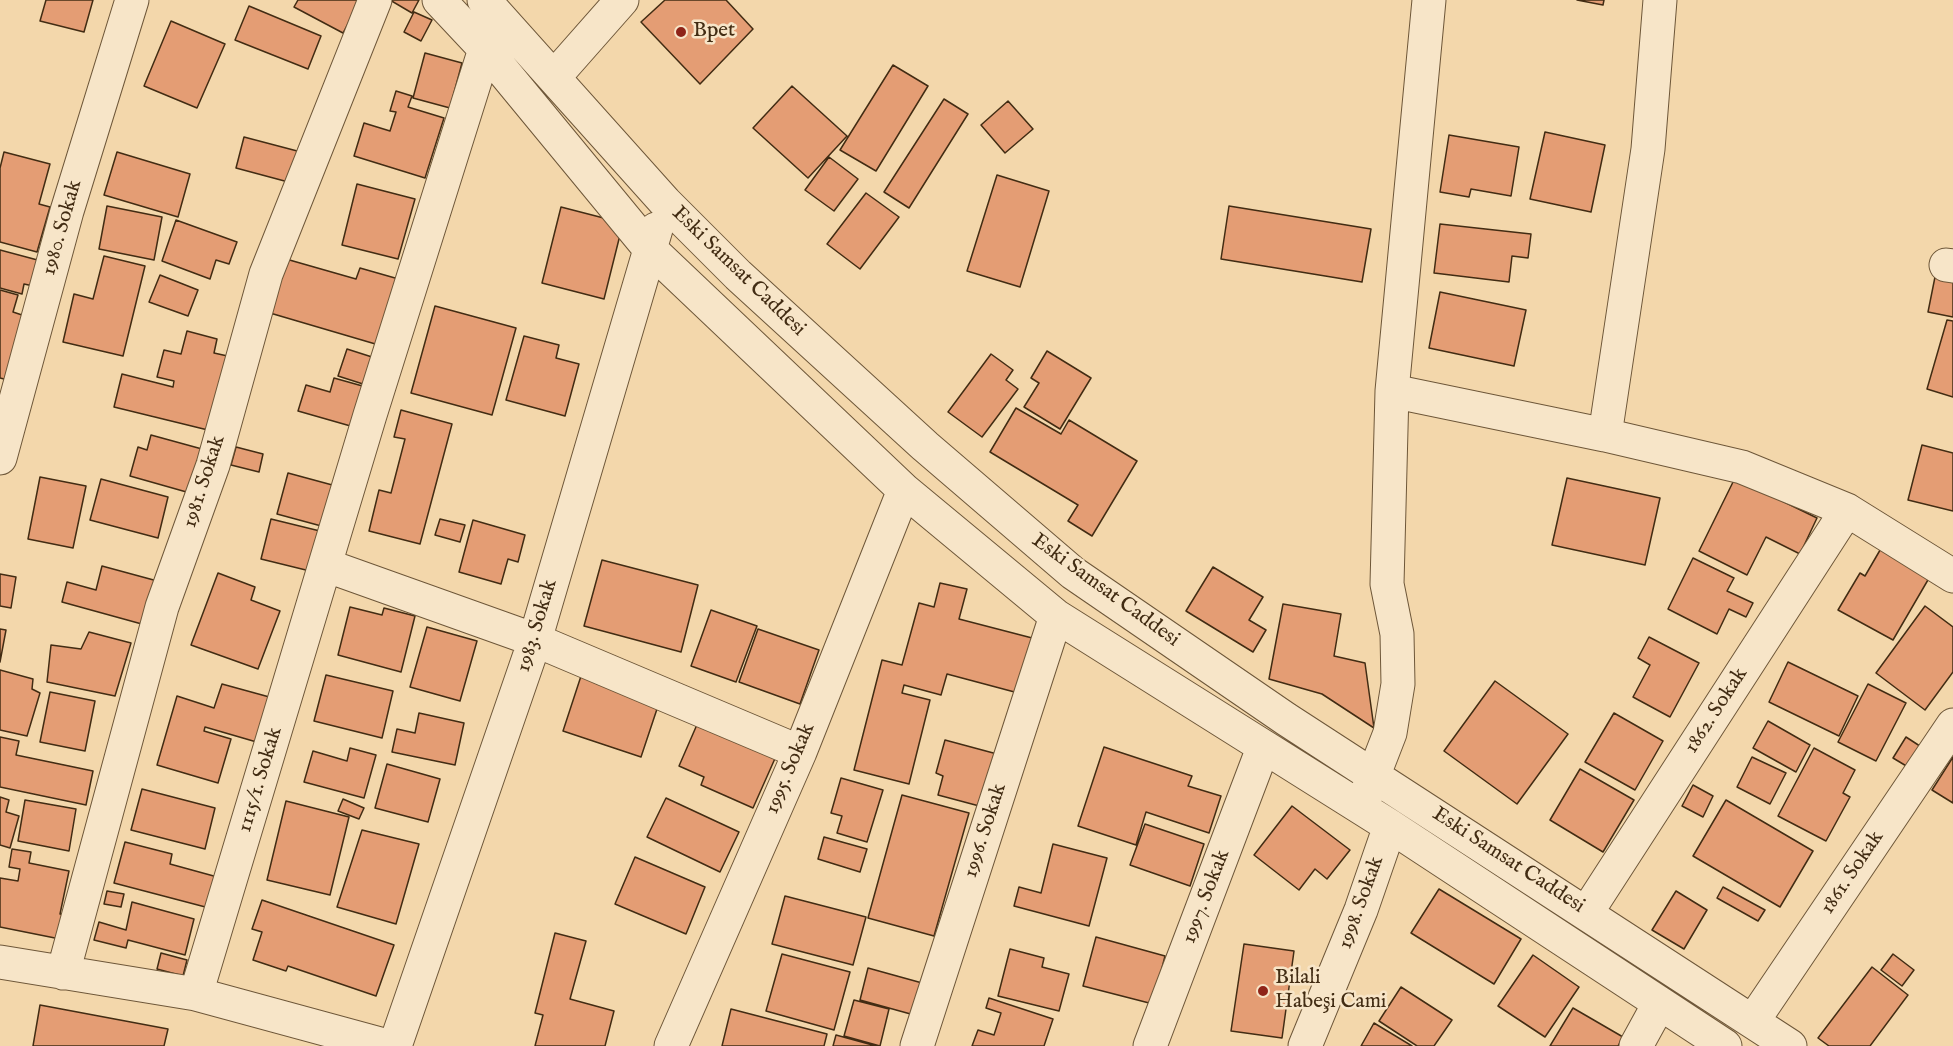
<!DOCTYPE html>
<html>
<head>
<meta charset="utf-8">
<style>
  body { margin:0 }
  canvas { display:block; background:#f3d7ab }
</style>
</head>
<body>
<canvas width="1953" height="1046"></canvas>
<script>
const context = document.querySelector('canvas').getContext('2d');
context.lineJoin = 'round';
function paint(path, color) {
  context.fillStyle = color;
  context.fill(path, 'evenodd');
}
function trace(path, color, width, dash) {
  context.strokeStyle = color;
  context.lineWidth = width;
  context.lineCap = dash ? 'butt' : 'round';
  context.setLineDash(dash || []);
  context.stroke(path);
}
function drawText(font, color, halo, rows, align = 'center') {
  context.font = font + ' "IM FELL English",serif';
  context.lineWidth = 5;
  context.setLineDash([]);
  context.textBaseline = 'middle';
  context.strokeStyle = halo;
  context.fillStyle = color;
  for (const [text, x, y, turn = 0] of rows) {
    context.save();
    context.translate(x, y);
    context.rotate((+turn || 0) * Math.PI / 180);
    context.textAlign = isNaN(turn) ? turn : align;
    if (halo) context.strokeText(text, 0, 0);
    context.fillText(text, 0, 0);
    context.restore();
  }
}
const building = new Path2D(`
  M46,0H93L84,32L40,21Z
  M298,0H361L343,33L294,7Z
  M390,0H419L412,13Z
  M665,0H726L753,29L700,84L641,22Z
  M1577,0H1604L1603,5Z
  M249,6L321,36L308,69L235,40Z
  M414,12L432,20L421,41L404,32Z
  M171,21L225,44L197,108L144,86Z
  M425,53L462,63L450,108L413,98Z
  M893,65L928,86L876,171L840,150Z
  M792,86L847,136L808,178L753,128Z
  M396,91L412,96L408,107L444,118L425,178L354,156L364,123L390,131L396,112L390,111Z
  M944,99L968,114L909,208L884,192Z
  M1008,101L1033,129L1005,153L981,125Z
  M1545,132L1605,145L1591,212L1530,199Z
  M1449,135L1519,147L1511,196L1471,189L1469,197L1440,192Z
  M244,137L301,152L292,183L236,168Z
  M4,152L50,164L39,204L50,207L37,252L0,242V168Z
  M117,152L190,174L178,217L104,195Z
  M829,157L858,179L834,211L805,190Z
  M997,175L1049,191L1020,287L967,271Z
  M357,184L415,199L398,259L342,245Z
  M866,193L899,217L860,269L827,244Z
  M107,206L162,217L154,260L99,249Z
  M1229,206L1371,229L1362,282L1221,259Z
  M561,207L623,223L604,299L542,283Z
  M176,220L237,242L229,264L216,260L210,279L162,261Z
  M1440,224L1531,234L1528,258L1512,256L1509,282L1434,273Z
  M0,250L45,262L38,287L24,284L22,294L0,288Z
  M104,256L145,266L123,356L63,342L74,294L93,299Z
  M286,259L356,279L360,268L409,282L389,348L270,313Z
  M160,275L198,290L188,316L149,302Z
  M1935,277L1953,281V317L1928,312Z
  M0,290L18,295L13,312L25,316L8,380L0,378Z
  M1440,292L1526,310L1514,366L1429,348Z
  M435,306L516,328L492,415L411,393Z
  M1947,320L1953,321V397L1927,389Z
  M187,331L217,339L214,353L232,357L212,431L114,407L122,374L173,387L174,381L157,377L164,350L181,354Z
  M524,336L559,345L556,358L579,364L565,416L506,400Z
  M347,349L372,357L363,384L338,376Z
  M1047,351L1091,378L1060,429L1024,407L1039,383L1031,378Z
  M991,354L1013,370L1006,380L1018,389L982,437L948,412Z
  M334,378L366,387L354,427L298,411L306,385L330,392Z
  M1016,408L1061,434L1069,420L1137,461L1092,536L1068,521L1078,505L990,452Z
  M401,410L452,424L420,544L369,531L379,490L391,493L405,439L394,437Z
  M151,435L202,449L190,493L130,476L138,447L147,450Z
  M1922,445L1953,453V511L1908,500Z
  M236,447L263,454L259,472L231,465Z
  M288,473L336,486L325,527L277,514Z
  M40,477L86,486L73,548L28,539Z
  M1567,478L1660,498L1645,565L1552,545Z
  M1735,478L1817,518L1800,554L1766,537L1747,575L1699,551Z
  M101,479L168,497L158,538L90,520Z
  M271,519L324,532L314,572L261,559Z
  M440,519L465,525L460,542L435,535Z
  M473,520L525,535L518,562L508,559L501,584L459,572Z
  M1883,545L1932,573L1893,640L1838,610L1860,573L1865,576Z
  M1693,558L1734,578L1727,591L1753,603L1746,617L1729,609L1717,634L1668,609Z
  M602,560L698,585L681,652L584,626Z
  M102,566L161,582L149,626L62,602L67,582L96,590Z
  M1213,567L1263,597L1249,620L1266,630L1253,652L1186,611Z
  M218,573L255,587L251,600L280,611L258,669L191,645Z
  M0,574L16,577L11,608L0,606Z
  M940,583L967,589L959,619L1036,639L1022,694L947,674L941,695L904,685L902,693L930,700L909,784L854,770L882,660L902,665L919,603L934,607Z
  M1283,604L1341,614L1334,656L1365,663L1374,728L1322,694L1269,679Z
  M1925,606L1953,627V672L1925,710L1876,673Z
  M350,607L382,615L384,608L415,616L401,672L338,655Z
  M711,610L757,626L736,682L691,666Z
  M427,627L477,641L460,701L410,687Z
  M0,629L6,630L0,662Z
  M758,629L819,650L800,704L739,682Z
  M89,632L131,643L115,696L47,682L51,645L81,649Z
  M1649,637L1699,663L1670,717L1633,697L1650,665L1638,658Z
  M1788,662L1858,696L1839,736L1769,702Z
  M0,670L33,679L32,689L40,693L27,736L0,730Z
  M582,673L660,700L641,757L563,731Z
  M326,675L393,691L382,738L314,721Z
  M1495,681L1568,734L1517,804L1444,751Z
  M222,684L273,698L260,743L205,727L204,731L231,739L218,783L157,765L177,696L214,708Z
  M1868,684L1906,703L1876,761L1838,742Z
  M50,692L95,701L85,751L40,742Z
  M419,713L464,723L455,765L392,752L397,729L415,733Z
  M1614,713L1663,741L1635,790L1585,762Z
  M699,720L777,754L753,808L701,785L704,777L679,766Z
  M1768,721L1810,745L1796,772L1753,748Z
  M0,737L19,741L16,755L93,771L86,805L0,787Z
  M1906,737L1926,750L1913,770L1893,758Z
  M945,740L997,754L983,807L938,795L943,776L936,773Z
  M1104,747L1192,776L1188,786L1221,796L1209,833L1146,812L1136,845L1078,826Z
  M350,748L376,755L364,798L304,782L313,751L347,761Z
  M1814,748L1855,770L1843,793L1850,797L1826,841L1778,816Z
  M1752,757L1786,773L1770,804L1737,787Z
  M1953,757V803L1932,790Z
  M387,764L440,779L428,822L375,808Z
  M1580,769L1634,800L1603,852L1550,820Z
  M841,778L883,790L867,842L837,833L842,816L831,813Z
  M1693,785L1713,796L1703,817L1682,806Z
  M142,789L215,808L205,849L131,830Z
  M902,795L969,813L934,936L868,918Z
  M0,797L9,800L6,812L19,816L10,848L0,845Z
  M666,798L739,832L720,872L647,837Z
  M343,799L364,808L359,819L338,811Z
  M25,800L76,809L69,851L18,841Z
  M1726,800L1813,851L1780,907L1693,856Z
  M286,801L349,817L330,895L267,880Z
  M1292,806L1350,850L1327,879L1315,869L1299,890L1254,855Z
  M1145,824L1204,844L1190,886L1130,865Z
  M362,830L419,844L396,924L337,907Z
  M824,837L867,849L860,872L818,859Z
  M125,842L172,854L170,864L221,878L213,909L114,883Z
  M1053,844L1107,858L1089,926L1014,906L1019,887L1041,893Z
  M12,849L31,852L29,863L69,871L60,914L65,915L60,939L0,927V878L18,881L20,869L9,867Z
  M635,857L705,887L686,934L615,904Z
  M1723,887L1765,910L1758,921L1717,898Z
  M1439,889L1521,939L1494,984L1411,933Z
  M107,891L124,894L121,907L104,904Z
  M1676,891L1707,910L1684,949L1652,930Z
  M785,896L866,917L853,965L772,944Z
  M262,900L394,945L376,996L288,966L286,971L253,960L262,932L252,929Z
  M132,902L194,919L185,955L128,940L126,948L94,940L99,922L126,930Z
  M555,933L586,941L570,999L614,1011L605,1046H535L543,1015L535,1013Z
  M1096,937L1165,956L1153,1004L1083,986Z
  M1244,944L1294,951L1282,1038L1231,1031Z
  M1010,949L1044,958L1042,967L1069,974L1059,1011L998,996Z
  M161,953L187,960L183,976L157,969Z
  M782,954L850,972L834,1030L766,1011Z
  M1893,954L1914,970L1902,986L1881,970Z
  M1533,955L1579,987L1545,1037L1498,1006Z
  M1872,967L1908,995L1870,1046H1829L1818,1038Z
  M868,968L933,986L925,1018L860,1000Z
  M1401,987L1452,1020L1434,1046H1417L1379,1021Z
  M989,998L1053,1019L1044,1046H972L978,1030L994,1035L1001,1013L986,1008Z
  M854,1000L889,1009L880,1046L844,1036Z
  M40,1005L168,1029L164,1046H33Z
  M1573,1008L1623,1037L1618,1046H1550Z
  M731,1009L827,1034L824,1046H722Z
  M1374,1023L1412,1046H1361Z
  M836,1035L876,1046H833Z`);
paint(building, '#e49d74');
trace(building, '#422c13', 1.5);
const minor = new Path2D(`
  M439,0L485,49L649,248L904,490L1056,616L1390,826L1725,1046
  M484,0L665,202L738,275L925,446L1073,573L1286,719L1790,1046
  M555,76L622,0
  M1946,265L1953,266
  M1392,391L1605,435L1742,467L1847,510L1953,576
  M1605,435L1648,149L1660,0
  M0,458L67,211L132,0
  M325,565L535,640L800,752
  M1366,795L1390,733L1398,684L1397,634L1387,584L1392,391L1429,0
  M1587,912L1847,510
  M0,962L196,994L387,1046
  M63,973L162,607L213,465L266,274L375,0
  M196,994L370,415L485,49
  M1753,1021L1953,725
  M395,1046L535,640L656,229
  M671,1046L800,752L904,490
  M917,1046L1056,616
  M1150,1046L1263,748
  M1305,1046L1361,910L1390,826
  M1636,1046L1659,1004`);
trace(minor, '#6e5739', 35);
trace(minor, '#f7e5c8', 33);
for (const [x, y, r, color] of [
  [681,32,6,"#8f2418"],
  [1263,991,6,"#8f2418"]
]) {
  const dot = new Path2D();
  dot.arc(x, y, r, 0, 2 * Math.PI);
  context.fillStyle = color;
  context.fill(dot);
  trace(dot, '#f7e5c8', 2);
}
drawText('21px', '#422c13', '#f7e5c8', [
  ["Bpet",693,32],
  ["Bilali",1275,979],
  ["Habeşi Cami",1275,1003]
], 'left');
drawText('21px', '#422c13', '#f7e5c8', [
  ["1980. Sokak",63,228,-74],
  ["Eski Samsat Caddesi",738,272,44],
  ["1981. Sokak",205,482,-72],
  ["Eski Samsat Caddesi",1105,591,36],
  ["1983. Sokak",538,626,-73],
  ["1862. Sokak",1717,711,-57],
  ["1995. Sokak",791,769,-67],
  ["1115/1. Sokak",261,780,-73],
  ["1996. Sokak",986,831,-72],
  ["Eski Samsat Caddesi",1508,861,33],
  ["1861. Sokak",1853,873,-56],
  ["1997. Sokak",1207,897,-69],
  ["1998. Sokak",1362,903,-70]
]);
</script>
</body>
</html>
